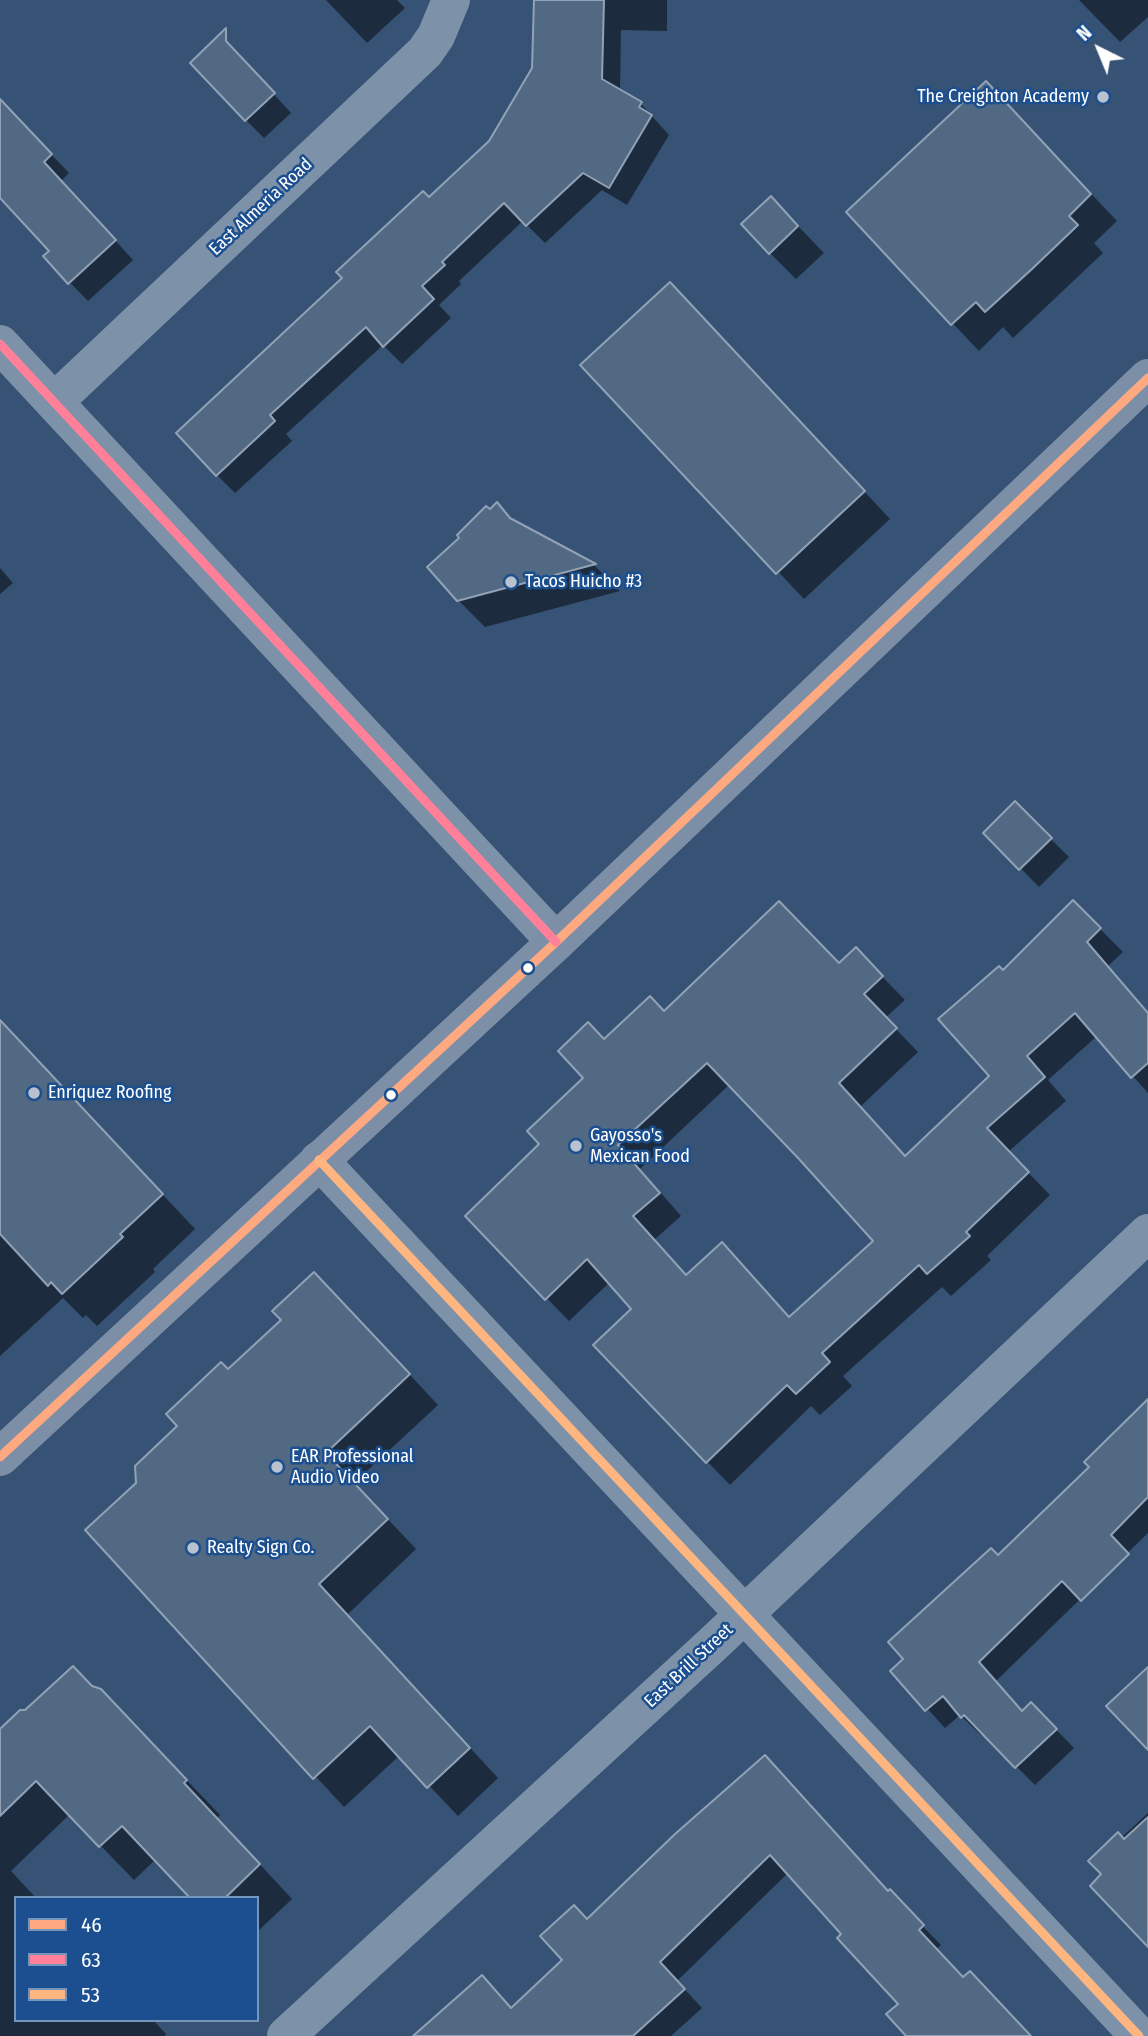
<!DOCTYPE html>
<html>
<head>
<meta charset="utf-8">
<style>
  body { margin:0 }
  #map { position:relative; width:1148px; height:2036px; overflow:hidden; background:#365274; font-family:"Fira Sans Condensed",sans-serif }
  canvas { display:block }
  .legend { position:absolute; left:14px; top:1896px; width:245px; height:126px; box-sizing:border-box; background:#1b4f8f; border:2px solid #7695bc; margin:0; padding:9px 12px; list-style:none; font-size:21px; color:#fff }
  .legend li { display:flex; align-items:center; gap:14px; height:35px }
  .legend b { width:35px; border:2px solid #7695bc }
  .north { position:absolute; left:1064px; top:14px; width:70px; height:70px; -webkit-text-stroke:5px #1b4f8f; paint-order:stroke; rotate:317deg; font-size:19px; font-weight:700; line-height:28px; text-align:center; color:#fff }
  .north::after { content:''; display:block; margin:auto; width:24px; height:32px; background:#fff; clip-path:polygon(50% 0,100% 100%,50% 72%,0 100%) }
</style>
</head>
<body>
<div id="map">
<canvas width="1148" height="2036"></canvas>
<ul class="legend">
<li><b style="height:9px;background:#ffa980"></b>46</li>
<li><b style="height:9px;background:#ff8098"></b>63</li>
<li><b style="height:9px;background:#ffb580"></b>53</li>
</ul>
<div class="north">N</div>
</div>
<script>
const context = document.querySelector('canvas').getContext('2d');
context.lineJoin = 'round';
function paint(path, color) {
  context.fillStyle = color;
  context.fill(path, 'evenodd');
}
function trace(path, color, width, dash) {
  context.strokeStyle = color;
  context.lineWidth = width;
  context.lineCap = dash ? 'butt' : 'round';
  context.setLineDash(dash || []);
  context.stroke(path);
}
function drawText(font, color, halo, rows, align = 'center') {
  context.font = font + ' "Fira Sans Condensed",sans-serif';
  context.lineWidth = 5;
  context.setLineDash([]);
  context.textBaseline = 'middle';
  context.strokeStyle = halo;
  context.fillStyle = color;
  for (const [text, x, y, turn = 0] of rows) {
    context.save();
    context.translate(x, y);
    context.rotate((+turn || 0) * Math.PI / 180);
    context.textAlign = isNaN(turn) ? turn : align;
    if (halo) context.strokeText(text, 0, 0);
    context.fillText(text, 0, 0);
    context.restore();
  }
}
paint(new Path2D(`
  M326,0H397L405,8L367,43Z
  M536,0H667V31L621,30L620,91L641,104L669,135L627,205L602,190L545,243L523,221L459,281L461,284L439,305L451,318L402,364L383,345L286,434L292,441L235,493L217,475L429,200L490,142L534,68Z
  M1079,0H1148V17L1120,42Z
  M238,55L291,113L264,138L246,120Z
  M0,101L69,173L61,181L133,260L88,301L45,257L51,251L0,196Z
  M1012,110L1117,221L1094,243L1103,253L1013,338L1003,327L979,351L848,213Z
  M771,198L824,253L796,279L770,253Z
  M696,311L890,519L804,599L583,365Z
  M497,504L516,524L595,566L620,591L485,627L458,600L490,511Z
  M0,568L13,583L0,594Z
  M1015,804L1069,857L1039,887L986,833Z
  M1073,902L1123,952L1108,966L1148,1012V1093L1097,1036L1048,1080L1066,1101L1008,1152L1050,1195L987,1256L991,1260L951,1296L942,1287L843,1376L852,1386L820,1415L811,1406L730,1485L595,1345L634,1309L610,1282L569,1321L467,1216L542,1144L586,1078L604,1041L664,1013L839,965L856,950L905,1000L885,1018L918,1052L860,1107L906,1158L991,1076L1003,972ZM730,1084L876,1241L791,1318L722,1245L687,1276L654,1240L681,1216L640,1169Z
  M0,1021L195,1229L153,1269L155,1272L97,1326L86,1315L83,1318L63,1298L0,1356Z
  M343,1303L438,1405L354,1483L416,1549L347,1615L498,1778L458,1816L400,1755L344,1807L88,1530L138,1484L180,1427L228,1371Z
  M1148,1417V1533L996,1681L1023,1713L1031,1704L1074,1748L1035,1785L983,1733L981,1735L960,1715L945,1728L893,1671L998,1557Z
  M72,1668L134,1725L220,1815L217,1818L292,1899L257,1932V1898H193L156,1859L134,1880L70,1814L11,1871L36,1898H16V2020H153L166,2034L165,2036H0V1732Z
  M783,1775L889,1892L941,1945L936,1949L964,1979L1029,2036H909L900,2004L844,1934L788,1873L677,1981L702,2008L671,2036H445L482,1978L512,2009L565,1960L588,1920Z
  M1148,1813V1944L1104,1874L1121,1838Z`), '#0007');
const building = new Path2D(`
  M534,0H604L602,79L642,102L639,107L652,115L609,188L583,173L526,226L504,203L442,262L445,265L422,286L434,299L383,347L366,327L270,415L275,421L216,476L176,433L342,278L336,272L423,191L429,197L489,141L532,68Z
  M226,28V41L275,93L245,121L190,63Z
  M986,81L1091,194L1069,216L1078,225L1032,269L985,312L976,302L951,325L846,212Z
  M0,99L52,154L44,162L116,240L68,284L43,256L49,251L0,198Z
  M771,196L798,226L769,254L741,224Z
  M670,282L865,491L776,574L580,365Z
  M497,502L510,518L596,564L457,601L427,567L459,538L457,535L486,506L490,509Z
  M1015,801L1052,838L1019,870L983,833Z
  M1073,900L1101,928L1087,942L1148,1013V1063L1131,1078L1075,1013L1027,1056L1045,1077L987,1128L1029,1172L966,1232L970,1236L927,1274L919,1265L822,1353L830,1362L796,1394L787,1385L706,1463L593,1345L631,1309L587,1259L545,1300L465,1216L539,1144L527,1131L583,1078L558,1051L588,1022L604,1039L650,996L664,1011L779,901L839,963L856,947L883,976L864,994L897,1028L839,1083L905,1156L989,1076L938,1019L999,966L1003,970ZM707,1063L799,1159L873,1241L789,1317L722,1242L686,1275L633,1216L660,1193L618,1145Z
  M0,1020L163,1194L120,1234L123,1237L62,1294L51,1282L48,1286L0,1234Z
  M314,1272L410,1374L326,1453L388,1519L319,1584L470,1748L427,1788L370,1726L313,1779L85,1530L136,1483L135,1466L177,1426L166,1414L221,1362L228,1369L281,1320L272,1311Z
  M1148,1399V1497L1111,1535L1129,1554L1081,1601L1062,1581L979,1662L1022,1711L1031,1702L1057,1729L1015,1768L964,1715L961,1718L943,1696L925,1711L890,1671L903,1659L888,1642L991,1548L998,1555L1089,1467L1084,1462Z
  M73,1666L92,1686L101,1689L187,1780L184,1783L260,1864L225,1898H190L122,1826L99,1847L36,1781L0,1816V1729L20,1710H25Z
  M1148,1667V1750L1106,1706Z
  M765,1755L888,1891L890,1889L924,1925L919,1930L963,1977L970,1971L1031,2036H906L886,2014L898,2004L837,1938L841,1934L770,1855L660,1962L685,1989L633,2036H413L482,1975L511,2008L562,1960L540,1936L574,1905L587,1919L675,1834Z
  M1148,1817V1947L1090,1886L1101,1874L1088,1861L1118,1832L1124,1839Z`);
paint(building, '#526984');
trace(building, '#92a2b6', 2);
trace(new Path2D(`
  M0,344L556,942
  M54,402L425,52L436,36L451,0
  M319,1160L1139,2036
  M286,2036L714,1643L1148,1233`), '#7d92a8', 38);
trace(new Path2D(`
  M0,1457L556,942L1148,378`), '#7d8ea7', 38);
trace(new Path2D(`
  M0,1457L556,942L1148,378`), '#ffa980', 9);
trace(new Path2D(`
  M0,344L556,942`), '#ff8098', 9);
trace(new Path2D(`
  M319,1160L1139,2036`), '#ffb580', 9);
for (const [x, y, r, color] of [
  [1103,97,7,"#b9c2ce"],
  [511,582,7,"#b9c2ce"],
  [528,968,6,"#fff"],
  [34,1093,7,"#b9c2ce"],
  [391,1095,6,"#fff"],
  [576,1146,7,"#b9c2ce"],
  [277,1467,7,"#b9c2ce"],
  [193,1548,7,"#b9c2ce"]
]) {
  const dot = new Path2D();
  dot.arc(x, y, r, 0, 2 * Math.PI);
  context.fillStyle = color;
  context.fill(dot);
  trace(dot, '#1b4f8f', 2.5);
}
drawText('18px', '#fff', '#1b4f8f', [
  ["The Creighton Academy",1089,97,"right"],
  ["Tacos Huicho #3",525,582],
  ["Enriquez Roofing",48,1093],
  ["Gayosso's",590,1136],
  ["Mexican Food",590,1157],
  ["EAR Professional",291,1457],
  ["Audio Video",291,1478],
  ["Realty Sign Co.",207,1548]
], 'left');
drawText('18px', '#fff', '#1b4f8f', [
  ["East Almeria Road",261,207,-43],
  ["East Brill Street",689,1666,-43]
]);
</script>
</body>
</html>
